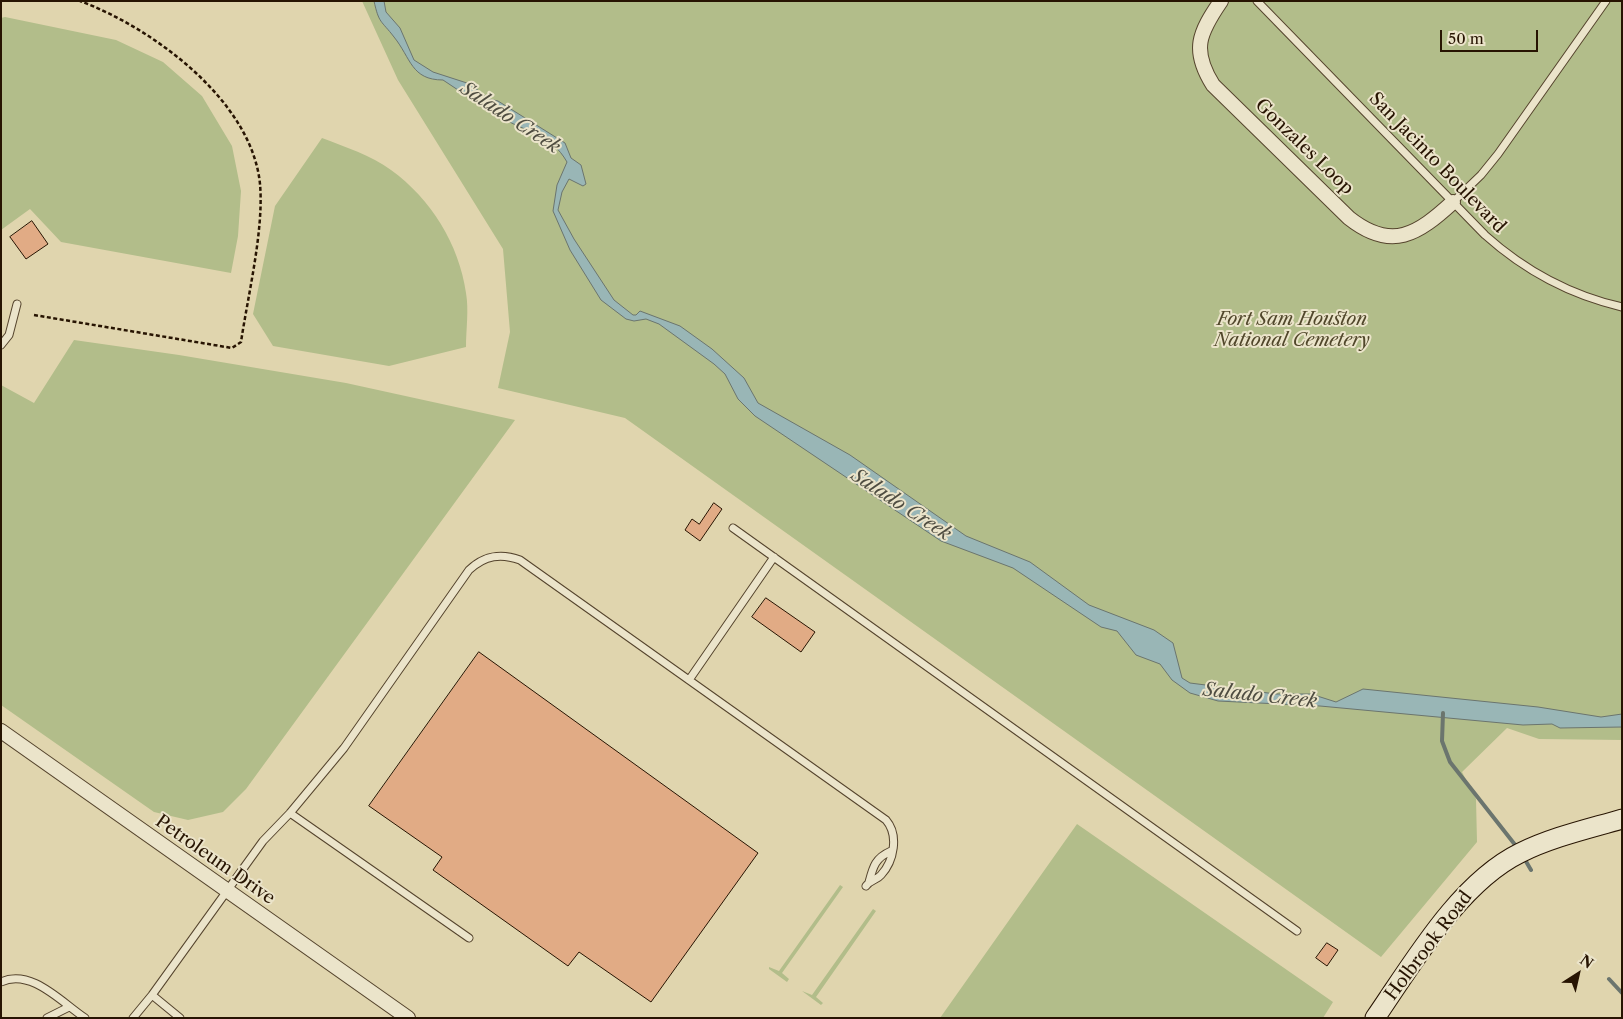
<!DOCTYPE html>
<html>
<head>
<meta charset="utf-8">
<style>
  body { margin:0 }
  #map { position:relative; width:1623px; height:1019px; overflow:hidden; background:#e0d5ae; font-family:"Libre Caslon Text",serif }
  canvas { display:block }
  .frame { position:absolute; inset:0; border:2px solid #271402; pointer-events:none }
  .north { position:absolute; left:1553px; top:949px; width:50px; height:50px; -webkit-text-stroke:4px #ebe4ca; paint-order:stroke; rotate:35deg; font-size:14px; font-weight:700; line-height:20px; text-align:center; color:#271402 }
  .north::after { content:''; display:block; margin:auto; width:18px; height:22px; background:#271402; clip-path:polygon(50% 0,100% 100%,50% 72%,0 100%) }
  .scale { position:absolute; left:1440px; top:30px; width:98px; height:22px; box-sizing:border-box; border:2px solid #271402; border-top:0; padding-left:6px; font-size:15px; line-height:18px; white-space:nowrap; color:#271402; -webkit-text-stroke:4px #ebe4ca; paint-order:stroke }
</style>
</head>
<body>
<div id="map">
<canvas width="1623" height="1019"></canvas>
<div class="frame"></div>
<div class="north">N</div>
<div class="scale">50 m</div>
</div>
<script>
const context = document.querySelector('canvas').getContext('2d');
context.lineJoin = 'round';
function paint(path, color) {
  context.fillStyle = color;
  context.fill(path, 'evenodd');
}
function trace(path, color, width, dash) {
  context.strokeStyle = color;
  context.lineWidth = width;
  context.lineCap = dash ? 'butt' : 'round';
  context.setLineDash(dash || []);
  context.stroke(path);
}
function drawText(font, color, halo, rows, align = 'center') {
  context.font = font + ' "Libre Caslon Text",serif';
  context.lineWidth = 4;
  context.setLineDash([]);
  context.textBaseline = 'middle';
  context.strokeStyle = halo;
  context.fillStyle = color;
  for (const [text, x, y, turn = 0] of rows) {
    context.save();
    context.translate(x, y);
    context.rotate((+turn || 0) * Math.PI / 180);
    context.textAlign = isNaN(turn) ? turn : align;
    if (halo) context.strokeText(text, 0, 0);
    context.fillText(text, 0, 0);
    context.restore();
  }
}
paint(new Path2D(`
  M362,1H1622V740L1539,739L1507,728L1462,772L1476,799L1477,842L1381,957L625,418L498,388L510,332L503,249L398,80Z
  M5,17L116,40L163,62L202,96L232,146L241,191L238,236L231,273L61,242L30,209L1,230V18Z
  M322,138C345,147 371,155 391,170C431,199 459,244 466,293C469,310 466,330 466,347L389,366L273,346L253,314L275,206Z
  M74,340L179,355L346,383L515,420L246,789L223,812L188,820L154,812L1,705V385L34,403Z
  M1077,824L1333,1002L1323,1018H940Z
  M840,885L843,887L782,973L789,979L787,982L769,969V967L779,971Z
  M873,909L876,911L816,997L823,1003L821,1005L802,991L812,995Z`), '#b2bd8a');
const water = new Path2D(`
  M374,1H384L386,12L400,28L414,60L433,72L470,84L489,99L498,101L565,143L571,158L581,165L586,184L583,186L569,179L562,192L558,210L574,239L614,300L633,315H636L640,311L680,326L712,349L744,378L758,403L850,455L966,536L1030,562L1089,605L1154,630L1173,643L1182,678L1190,683L1276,694H1311L1336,702L1363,689L1538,707L1601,717L1622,714V727L1560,728L1552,724L1523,725L1320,706L1218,701L1190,693L1172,680L1160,664L1136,655L1117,631L1101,627L1013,568L941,541L755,416L738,399L725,374L714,364L659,324L646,319L634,321L626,319L601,300L570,250L553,211L557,185L567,162C551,134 528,133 502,118C482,107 463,93 443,80C411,80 411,58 394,37C381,20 379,24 374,1Z`);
paint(water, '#99b6b6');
trace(water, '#6b756e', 1);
trace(new Path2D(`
  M1443,713L1442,741L1450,762L1516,846
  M1524,858L1531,870
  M1609,979L1622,993`), '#6b756e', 4);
const building = new Path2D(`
  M32,221L48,244L26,259L10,237Z
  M714,503L722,509L700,541L685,530L692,519L699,524Z
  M766,598L815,632L801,652L752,617Z
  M479,652L758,853L651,1002L579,952L568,966L433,870L442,857L369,806Z
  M1327,943L1338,950L1327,966L1316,958Z`);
paint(building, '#e1ab85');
trace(building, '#271402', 1);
const lane = new Path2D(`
  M1257,1L1485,235C1524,270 1570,295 1622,307
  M1453,202L1481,175L1498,154L1606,1
  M1,345L9,335L17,304
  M733,528L1297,931
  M689,680L774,557
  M290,813L469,938
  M869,882C873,867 875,858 891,851
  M1,982C31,968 61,1002 85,1018
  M152,995L180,1018
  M47,1018L69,1007
  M133,1018L152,995L263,841L290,813L344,748L469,570C485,555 501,553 520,560L886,820C899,835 894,861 881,875C877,880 870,880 866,886`);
const street = new Path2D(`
  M1221,1C1199,33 1191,50 1213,85L1349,218C1392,252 1418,234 1453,202
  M1,731L408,1018`);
const secondary = new Path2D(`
  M1375,1018C1413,963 1459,883 1520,853C1552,837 1588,829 1622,819`);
trace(lane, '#55442d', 9);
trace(street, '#55442d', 16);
trace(secondary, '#271402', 21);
trace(new Path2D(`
  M34,315L232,348L241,342C248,295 264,230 260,184C252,101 153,28 80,1`), '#271402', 2.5, [4, 2.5]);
trace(lane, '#ebe4ca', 7);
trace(street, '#ebe4ca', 14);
trace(secondary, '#ebe4ca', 19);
drawText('18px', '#271402', '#ebe4ca', [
  ["Gonzales Loop",1304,147,44],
  ["San Jacinto Boulevard",1437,163,46],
  ["Petroleum Drive",215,860,35],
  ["Holbrook Road",1429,946,-53]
]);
drawText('italic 18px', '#51472b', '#ebe4ca', [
  ["Fort Sam Houston",1292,320],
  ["National Cemetery",1292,341]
]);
drawText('italic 19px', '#4f4d41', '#ebe4ca', [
  ["Salado Creek",510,118,33],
  ["Salado Creek",901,505,33],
  ["Salado Creek",1260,696,6]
]);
</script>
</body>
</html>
